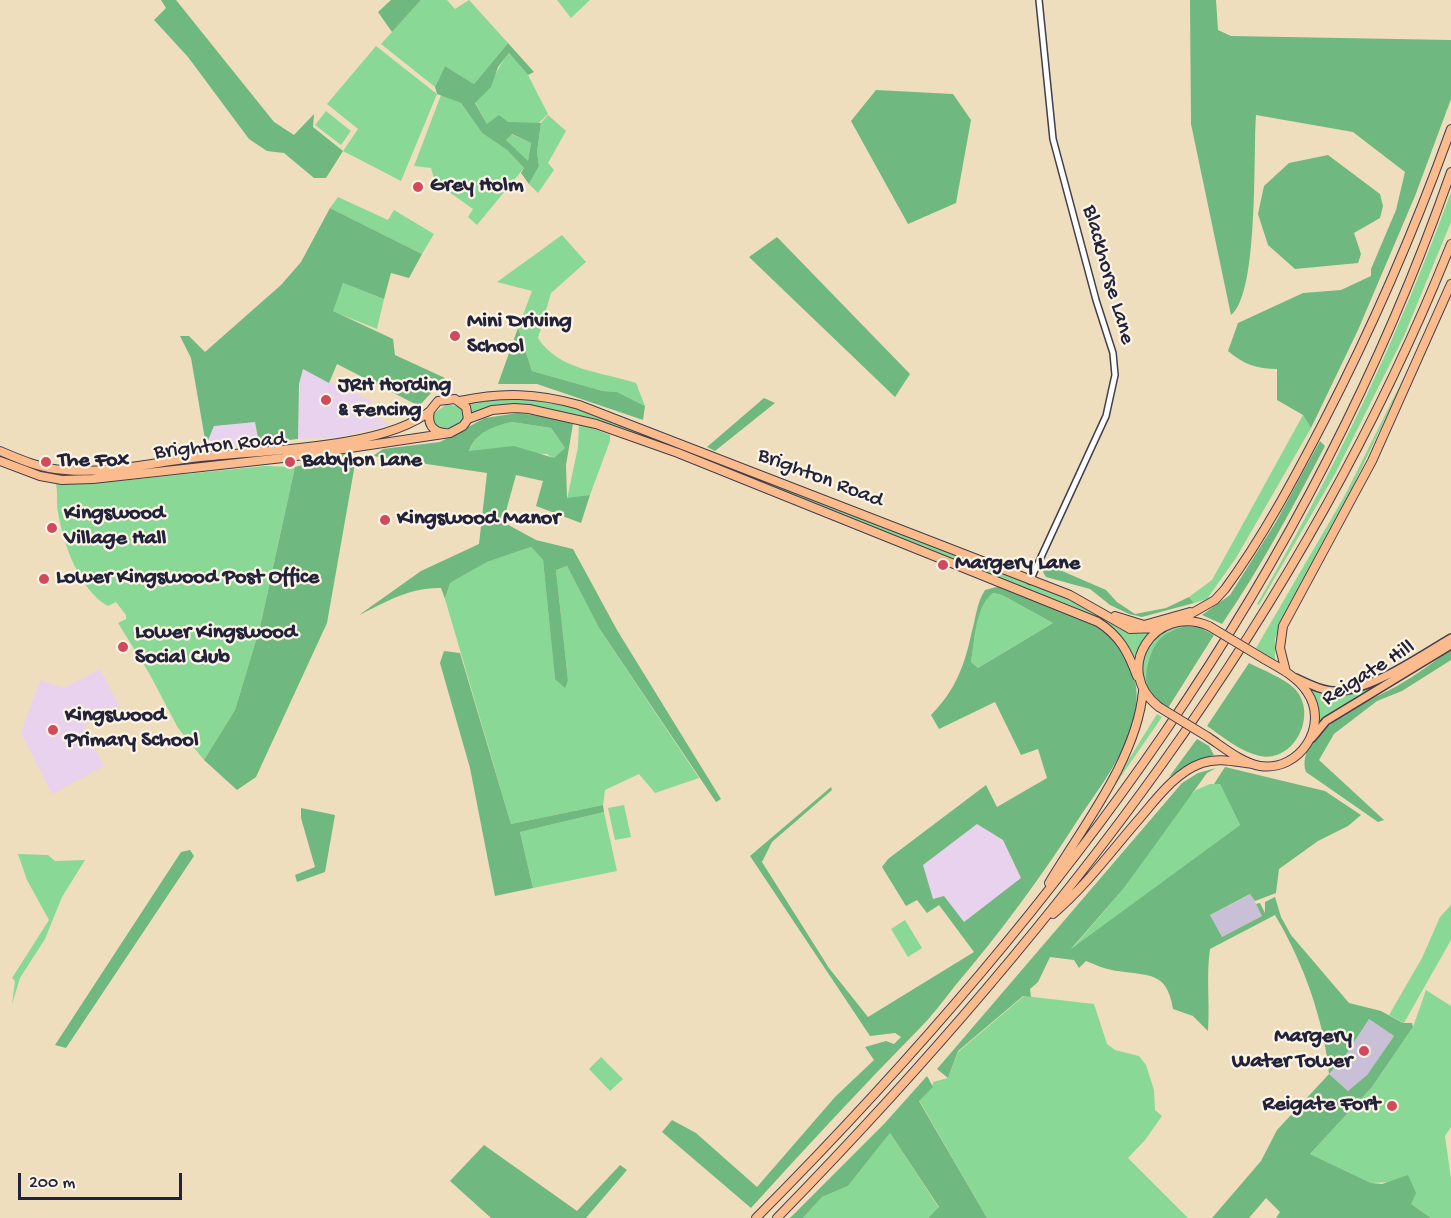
<!DOCTYPE html>
<html>
<head>
<meta charset="utf-8">
<style>
  body { margin:0 }
  #map { position:relative; width:1451px; height:1218px; overflow:hidden; background:#efdebd; font-family:"Gochi Hand",sans-serif }
  canvas { display:block }
  .scale { position:absolute; left:18px; top:1173px; width:164px; height:27px; box-sizing:border-box; border:3px solid #22223b; border-top:0; padding-left:8px; font-size:18px; line-height:21px; white-space:nowrap; color:#22223b; -webkit-text-stroke:4px #fcf5e5; paint-order:stroke }
</style>
</head>
<body>
<div id="map">
<canvas width="1451" height="1218"></canvas>
<div class="scale">200 m</div>
</div>
<script>
const context = document.querySelector('canvas').getContext('2d');
context.lineJoin = 'round';
function paint(path, color) {
  context.fillStyle = color;
  context.fill(path, 'evenodd');
}
function trace(path, color, width, dash) {
  context.strokeStyle = color;
  context.lineWidth = width;
  context.lineCap = dash ? 'butt' : 'round';
  context.setLineDash(dash || []);
  context.stroke(path);
}
function drawText(font, color, halo, rows, align = 'center') {
  context.font = font + ' "Gochi Hand",sans-serif';
  context.lineWidth = 4.5;
  context.setLineDash([]);
  context.textBaseline = 'middle';
  context.strokeStyle = halo;
  context.fillStyle = color;
  for (const [text, x, y, turn = 0] of rows) {
    context.save();
    context.translate(x, y);
    context.rotate((+turn || 0) * Math.PI / 180);
    context.textAlign = isNaN(turn) ? turn : align;
    if (halo) context.strokeText(text, 0, 0);
    context.fillText(text, 0, 0);
    context.restore();
  }
}
paint(new Path2D(`
  M303,369L372,401L371,412L389,425L340,437L298,439L299,384Z
  M255,422L259,443L204,451L214,426Z
  M100,669L120,707L83,726L104,766L52,794L21,733L40,680L64,688Z
  M977,824L1003,840L1021,879L964,922L944,896L933,899L923,865Z`), '#e8d2ee');
paint(new Path2D(`
  M1251,894L1262,916L1222,937L1210,915Z
  M1369,1019L1394,1036L1367,1075L1348,1091L1329,1074L1345,1056Z`), '#c9bfd7');
paint(new Path2D(`
  M421,0H447L455,9L469,0L508,43L474,84L445,66L435,87L381,44Z
  M557,0H590L571,18Z
  M376,46L437,94L401,181L343,151L358,129L327,104Z
  M509,53L528,75L548,114L539,123L487,124L475,102C492,86 495,71 509,53Z
  M441,95L461,103L482,133L507,150L524,168L477,225L468,217L473,209L435,182L431,168L414,166Z
  M326,111L351,131L341,145L315,125Z
  M548,115L566,131L548,163L554,170L538,193L529,184L539,166L537,152L541,123Z
  M511,134L531,143L528,162L506,140Z
  M1451,192V222L1404,336L1335,474L1259,605L1257,604C1334,472 1399,335 1451,192Z
  M338,197L388,220L394,210L434,234L422,254L330,208Z
  M562,235L586,262L551,293L538,338C558,370 602,372 636,383L645,406L617,392L603,391L532,371L518,328L532,291L497,282Z
  M343,283L384,299L377,329L332,311Z
  M1425,335L1347,499L1281,621L1275,639V661L1256,648L1344,497Z
  M525,396L558,401L591,412L1067,598L1120,629L1134,634L1150,633L1136,659C1122,631 1105,621 1077,608L609,424L558,411L527,407L502,405L472,414L468,403L494,398Z
  M447,404L464,408L465,418C456,429 430,437 432,415Z
  M1303,415L1311,428L1236,558L1207,599L1194,603L1189,597L1212,580Z
  M512,422L551,428L565,448L554,459L547,454L469,452C476,432 493,426 512,422Z
  M579,423L610,435V441L590,495L567,499L578,447Z
  M265,466L295,467L260,627L235,710L204,760L178,728L149,673L118,623L126,619V615L116,602L108,606C79,590 63,543 58,512C56,503 58,493 56,484H89Z
  M531,547L543,560L555,678L568,680L556,570L567,566L599,628L699,778L655,793L639,774L605,790L603,805L511,824L445,599L450,583L487,562Z
  M992,593L1002,595L1053,623L978,668L971,662C975,641 975,606 992,593Z
  M1181,625L1185,626L1169,632L1156,700C1139,686 1138,653 1155,637C1162,631 1173,628 1181,625Z
  M1311,688C1332,696 1347,697 1368,688L1369,690L1321,720H1318L1319,709Z
  M1157,714L1162,717L1095,814Z
  M1210,784H1220L1240,825L1071,950L1124,888L1185,801L1196,790Z
  M624,805L631,837L615,840L608,808Z
  M604,812L617,871L533,888L520,832Z
  M18,854L48,855L55,861L85,860L62,897L45,939L20,978L12,1004L15,981L12,978L49,920L27,880Z
  M1451,905V940L1404,1023L1389,1015L1422,958L1440,917Z
  M905,920L922,948L908,957L891,929Z
  M1426,990L1451,1006V1127L1445,1136L1451,1179V1218H1431L1411,1204L1391,1182L1371,1183L1310,1154L1372,1087L1413,1027Z
  M1024,996L1094,1004L1107,1044L1115,1050L1139,1056L1146,1065L1154,1090L1155,1110L1162,1116L1145,1140L1128,1158L1188,1218H987L919,1100L932,1088L933,1082L948,1078L958,1052Z
  M601,1057L623,1079L610,1091L589,1069Z
  M890,1133L939,1208L928,1218H803L822,1197L848,1186Z`), '#8ad896');
paint(new Path2D(`
  M161,0H176L274,122L294,135L314,114L313,127L343,151L326,178H314L284,153L267,151L249,139L188,57L154,20L166,8Z
  M391,0H421L392,32L378,12Z
  M1190,0H1216L1218,30L1231,36L1451,40V99L1415,196L1358,330L1311,428L1303,415L1277,400V369C1257,369 1243,364 1228,351L1238,323L1303,293L1341,290L1371,276V269L1396,210L1405,172L1353,132L1256,115C1253,154 1259,294 1231,315L1191,124Z
  M508,43L534,72L528,75L509,53L498,67L491,87L475,103L487,124L499,115L508,122L541,123L537,152L539,166L529,184L521,173L524,168L507,150L482,133L461,103L437,94L435,87L445,66L474,84ZM512,134L531,143L528,161L506,140Z
  M876,90L953,94L971,120L956,203L908,224L851,121Z
  M1328,155L1380,194L1383,206L1380,218L1354,233L1361,254L1358,263L1295,269L1268,245L1258,214L1264,186L1289,163Z
  M330,208L422,254L409,278L391,273L384,299L343,283L333,311L393,339L395,355L445,378L419,406L337,364L329,383L303,369L299,384L298,439L259,443L255,422L214,426L206,445L191,358L180,336H189L205,352L281,285L301,262Z
  M777,237L910,374L895,397L749,257Z
  M518,328L532,371L603,391L617,392L645,406L643,420L537,384H498Z
  M764,398L775,403L715,451L707,447Z
  M518,413L554,418L573,424L566,465L567,498L590,495L581,523L536,506L543,481L516,475L503,522L536,540L573,549L617,630L721,799L716,802L599,628L567,566L556,570L568,680L565,688L555,679L543,560L531,547L487,562L450,583L445,599L441,588C410,587 386,602 359,615L421,571L479,544L487,473L373,456L383,449L440,442L485,418ZM512,422L551,428L565,448L554,458L514,446L469,451C476,432 494,426 512,422Z
  M1320,441L1325,446C1293,507 1261,567 1222,624L1202,615L1230,595L1276,522Z
  M344,454L355,464L327,623L256,777L237,790L204,760L235,710L260,627L295,467Z
  M1046,564L1106,590L1117,602L1135,614L1166,608L1189,597L1194,603L1142,617L1129,614L1110,605L1090,589L1046,577L1043,572Z
  M1000,586L1097,625C1122,642 1141,675 1136,707C1131,746 1103,783 1081,815C1042,876 1001,932 954,987C943,1001 932,1016 919,1029C862,1087 806,1147 751,1208L662,1132L672,1120L696,1133L757,1187L835,1097L874,1060L865,1047L886,1041L894,1044L901,1037L895,1033L870,1036L750,856L831,787L832,790L772,842L762,862L829,968L868,1017L974,952L939,905L927,913L917,900L906,906L882,867L888,859L986,785L997,807L1047,778L1038,749L1021,755L995,702L939,729L931,715C956,690 965,664 972,631C976,617 977,602 985,590ZM993,593L1002,595L1053,623L978,668L971,662C975,641 975,606 993,593ZM977,824L1003,840L1021,878L964,922L944,896L933,899L923,865Z
  M1185,626L1199,627L1214,635L1168,708C1160,703 1151,697 1148,688C1143,675 1150,649 1160,639C1167,632 1176,629 1185,626Z
  M1451,649V660L1402,691L1377,701L1334,734L1319,760L1384,820L1378,822L1306,772C1294,732 1369,701 1397,686C1416,675 1434,662 1451,649Z
  M444,651L460,653L511,824L603,805L604,812L520,832L533,888L495,896L470,768L440,663Z
  M1249,663C1263,670 1283,678 1294,688C1319,713 1295,763 1260,756C1241,752 1223,737 1207,726Z
  M1197,739L1209,746L1214,755L1192,763L1169,777Z
  M1225,767L1325,791L1361,815L1348,826L1318,841L1279,869L1276,893L1255,901L1250,894L1210,915L1222,937L1262,916L1256,904L1260,903L1265,913V902L1275,897L1281,917L1291,935L1349,1003L1381,1011L1403,1023H1412L1413,1027L1372,1087L1310,1154L1371,1183L1382,1184L1408,1175L1416,1193L1411,1204L1431,1218H1276L1280,1212L1266,1198L1249,1218H1212L1261,1161L1277,1130L1329,1074C1324,1019 1303,962 1275,915L1210,949C1206,976 1210,1003 1208,1031L1193,1016L1173,1009C1167,971 1149,976 1118,971C1107,970 1096,965 1086,961L1079,968L1074,960L1050,957L1038,982L1030,989L1031,997L1023,996L958,1051L948,1078L937,1069L1182,783L1198,773L1216,768L1207,773L1124,888L1071,949L1240,825L1220,784H1214ZM1369,1019L1394,1036L1367,1075L1348,1091L1329,1074L1345,1056Z
  M301,808L335,815L325,872L297,882L295,875L315,867L301,818Z
  M190,850L194,856L66,1048L55,1045L181,852Z
  M927,1076L933,1087L919,1101L987,1218H928L939,1207L890,1133L848,1186L822,1197L803,1218H790L884,1124Z
  M484,1145L577,1211L620,1165L627,1170L586,1218H491L450,1181Z`), '#6fb87f');
const minor = new Path2D(`
  M1030,581L1106,416L1115,375L1113,353L1096,300L1053,139L1039,0`);
const major = new Path2D(`
  M1296,678C1309,684 1322,691 1336,691C1369,692 1422,655 1451,638
  M1312,738L1326,721L1451,645`);
const highway = new Path2D(`
  M460,401C502,392 537,393 579,405L1070,595L1130,629L1159,628
  M468,419L492,410L514,408L529,409L596,424L678,453L1098,622C1120,636 1128,652 1137,676
  M0,451C21,460 42,469 65,470C106,474 151,463 192,458C254,450 383,450 430,411
  M0,461L40,476L62,480L93,479L283,458L450,433L463,426L468,419L466,407L455,399L438,401L430,411C427,423 432,432 445,433
  M1115,616L1144,625L1190,612
  M1180,620L1215,600L1225,589C1263,537 1294,479 1324,421C1373,326 1415,229 1451,129
  M1286,672L1280,648L1283,626L1372,461L1451,284
  M1159,707C1111,670 1155,603 1209,626
  M1208,737C1223,747 1242,763 1260,766C1300,772 1330,725 1307,692C1297,676 1279,668 1264,659
  M1049,883C1083,826 1137,758 1143,691
  M1053,914C1086,886 1112,850 1140,818C1157,798 1176,772 1202,763C1219,757 1235,762 1252,764
  M756,1218C1059,913 1308,581 1451,172
  M777,1218C1054,934 1303,615 1451,244`);
trace(minor, '#413e4e', 8);
trace(major, '#413e4e', 10);
trace(highway, '#413e4e', 10);
trace(minor, '#fff', 5);
trace(major, '#fbbb8d', 7);
trace(highway, '#fbbb8d', 8);
const highwayBridge = new Path2D(`
  M1209,626L1264,659
  M1159,707L1208,737`);
trace(highwayBridge, '#413e4e', 10, []);
trace(highwayBridge, '#fbbb8d', 8);
for (const [x, y, r, color] of [
  [418,187,6,"#d1495b"],
  [455,336,6,"#d1495b"],
  [326,400,6,"#d1495b"],
  [46,462,6,"#d1495b"],
  [290,462,6,"#d1495b"],
  [385,520,6,"#d1495b"],
  [52,528,6,"#d1495b"],
  [943,565,6,"#d1495b"],
  [44,579,6,"#d1495b"],
  [123,647,6,"#d1495b"],
  [53,730,6,"#d1495b"],
  [1364,1051,6,"#d1495b"],
  [1392,1106,6,"#d1495b"]
]) {
  const dot = new Path2D();
  dot.arc(x, y, r, 0, 2 * Math.PI);
  context.fillStyle = color;
  context.fill(dot);
  trace(dot, '#fcf5e5', 2);
}
drawText('bold 22px', '#22223b', '#fcf5e5', [
  ["Grey Holm",430,187],
  ["Mini Driving",467,323],
  ["School",467,348],
  ["JRH Hording",338,387],
  ["& Fencing",338,412],
  ["The Fox",58,462],
  ["Babylon Lane",302,462],
  ["Kingswood",64,515],
  ["Village Hall",64,540],
  ["Kingswood Manor",397,520],
  ["Margery Lane",955,565],
  ["Lower Kingswood Post Office",56,579],
  ["Lower Kingswood",135,634],
  ["Social Club",135,659],
  ["Kingswood",65,717],
  ["Primary School",65,742],
  ["Margery",1352,1038,"right"],
  ["Water Tower",1352,1063,"right"],
  ["Reigate Fort",1380,1106,"right"]
], 'left');
drawText('22px', '#22223b', '#fcf5e5', [
  ["Blackhorse Lane",1107,275,74],
  ["Brighton Road",220,447,-6],
  ["Brighton Road",820,479,21],
  ["Reigate Hill",1369,674,-32]
]);
</script>
</body>
</html>
